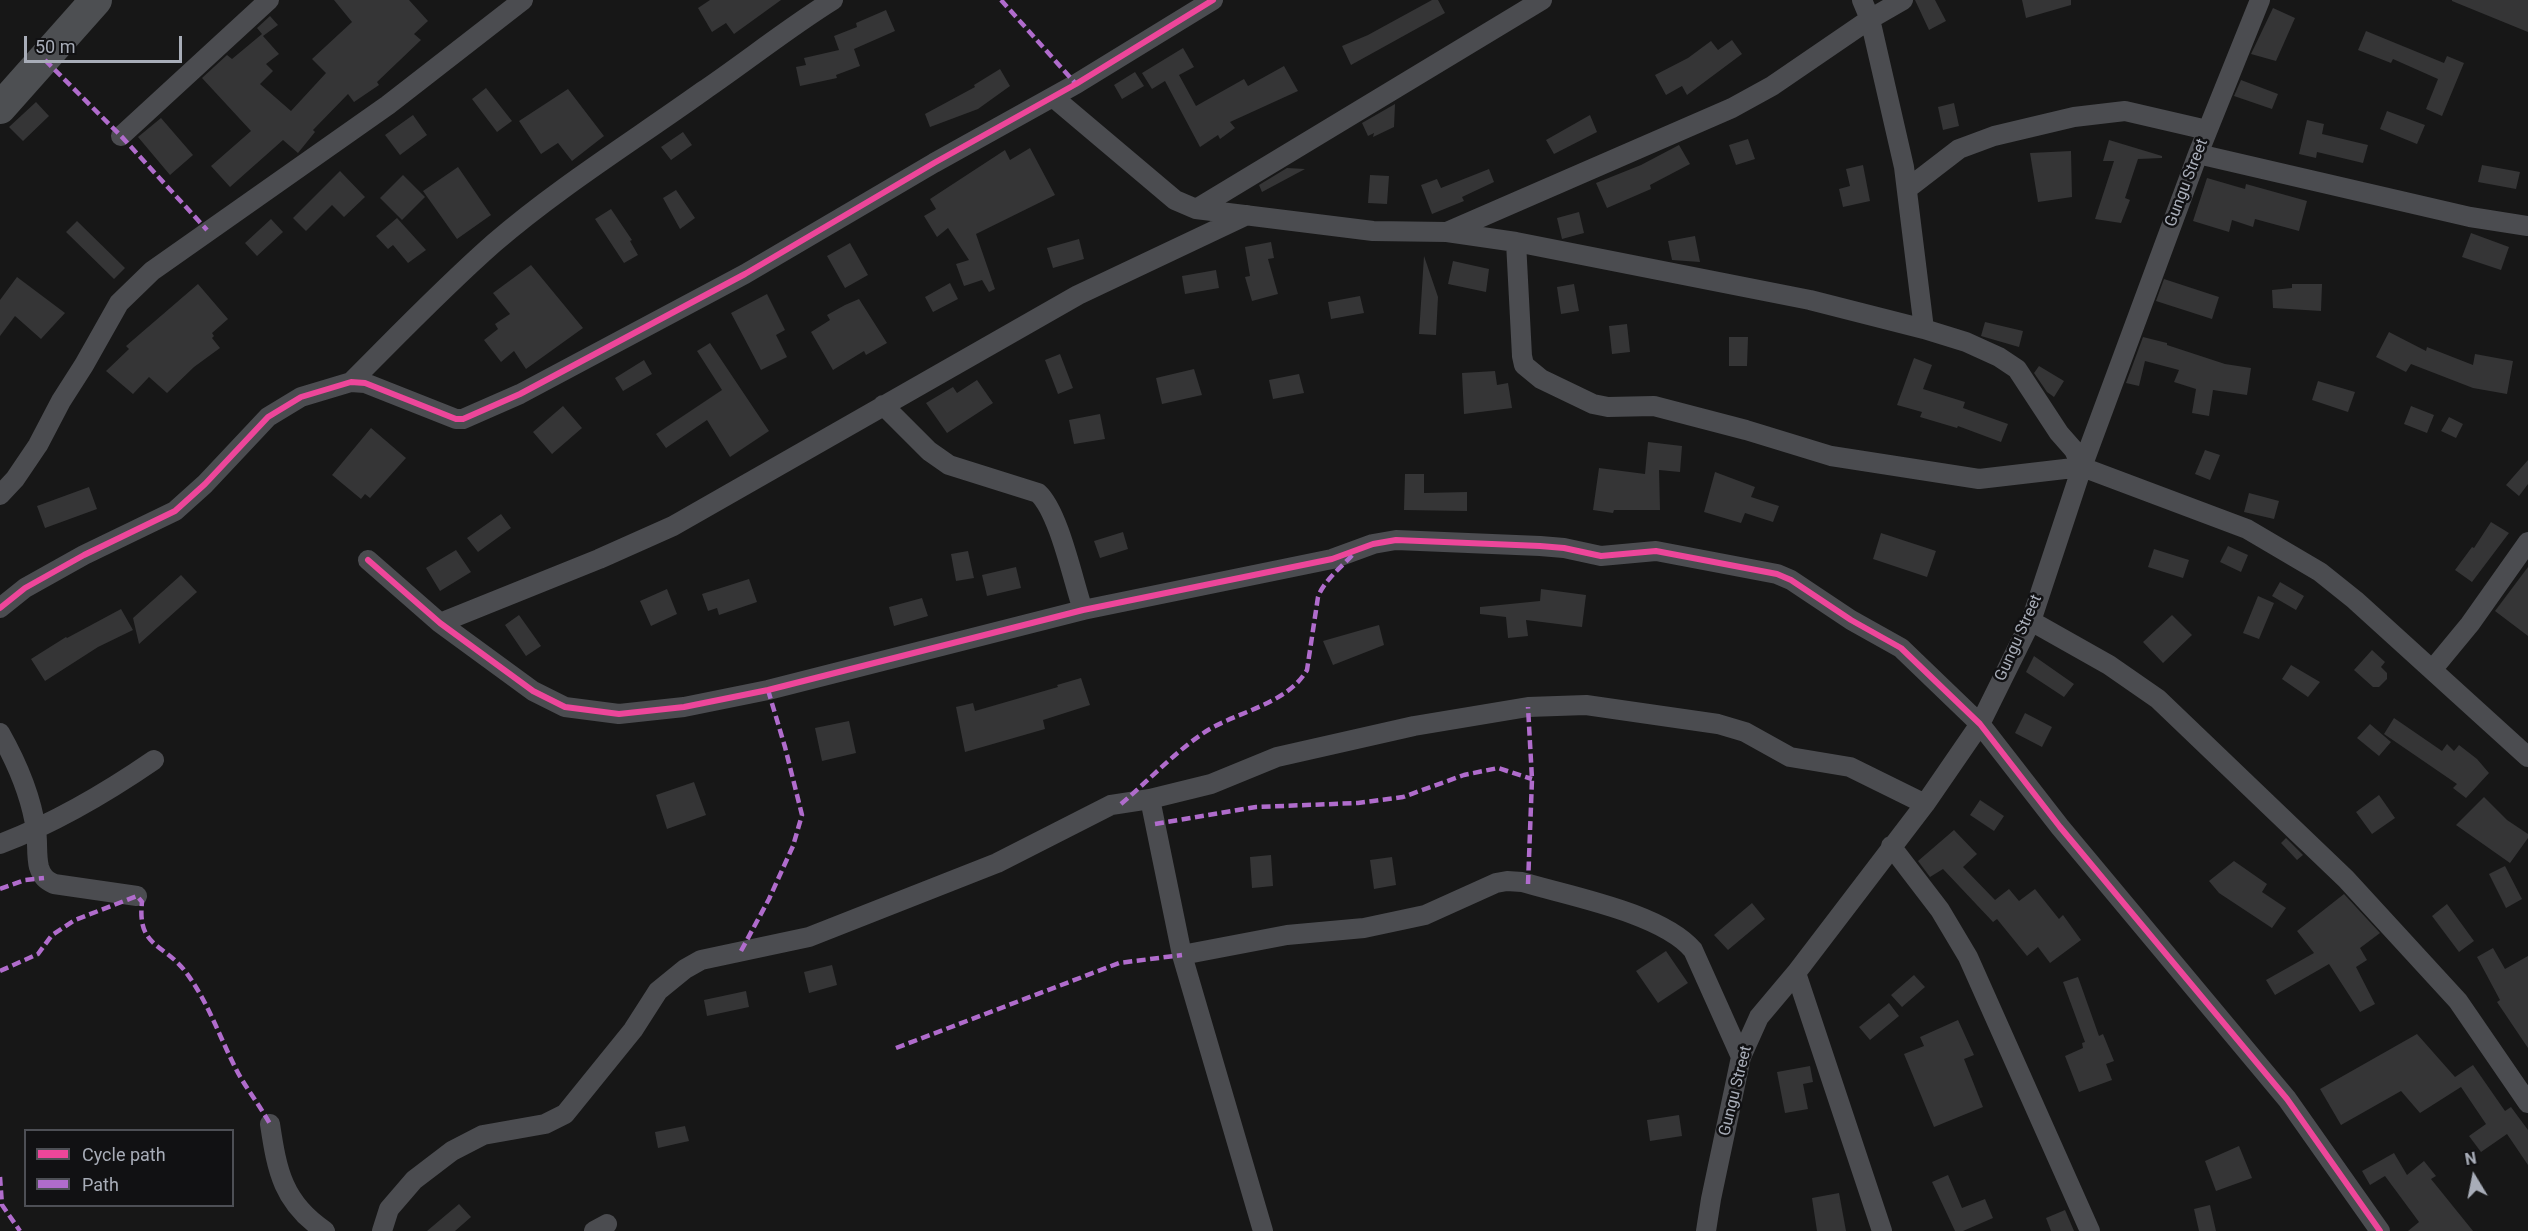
<!DOCTYPE html>
<html>
<head>
<meta charset="utf-8">
<style>
  body { margin:0 }
  #map { position:relative; width:2528px; height:1231px; overflow:hidden; background:#171717; font-family:Roboto,sans-serif }
  canvas { display:block }
  .legend { position:absolute; left:24px; top:1129px; width:210px; height:78px; box-sizing:border-box; background:#111113; border:2px solid #4d4f55; margin:0; padding:8px 10px; list-style:none; font-size:18px; color:#a8adb8 }
  .legend li { display:flex; align-items:center; gap:12px; height:30px }
  .legend b { width:30px; border:2px solid #4d4f55 }
  .north { position:absolute; left:2444px; top:1147px; width:60px; height:60px; -webkit-text-stroke:4px #111113; paint-order:stroke; rotate:350deg; font-size:16px; font-weight:700; line-height:24px; text-align:center; color:#a8adb8 }
  .north::after { content:''; display:block; margin:auto; width:21px; height:27px; background:#a8adb8; clip-path:polygon(50% 0,100% 100%,50% 72%,0 100%) }
  .scale { position:absolute; left:24px; top:36px; width:158px; height:27px; box-sizing:border-box; border:3px solid #a8adb8; border-top:0; padding-left:8px; font-size:18px; line-height:21px; white-space:nowrap; color:#a8adb8; -webkit-text-stroke:4px #111113; paint-order:stroke }
</style>
</head>
<body>
<div id="map">
<canvas width="2528" height="1231"></canvas>
<ul class="legend">
<li><b style="height:8px;background:#ed469a"></b>Cycle path</li>
<li><b style="height:8px;background:#b06ccc"></b>Path</li>
</ul>
<div class="north">N</div>
<div class="scale">50 m</div>
</div>
<script>
const context = document.querySelector('canvas').getContext('2d');
context.lineJoin = 'round';
function paint(path, color) {
  context.fillStyle = color;
  context.fill(path, 'evenodd');
}
function trace(path, color, width, dash) {
  context.strokeStyle = color;
  context.lineWidth = width;
  context.lineCap = dash ? 'butt' : 'round';
  context.setLineDash(dash || []);
  context.stroke(path);
}
function drawText(font, color, halo, rows, align = 'center') {
  context.font = font + ' Roboto,sans-serif';
  context.lineWidth = 5;
  context.setLineDash([]);
  context.textBaseline = 'middle';
  context.strokeStyle = halo;
  context.fillStyle = color;
  for (const [text, x, y, turn = 0] of rows) {
    context.save();
    context.translate(x, y);
    context.rotate((+turn || 0) * Math.PI / 180);
    context.textAlign = isNaN(turn) ? turn : align;
    if (halo) context.strokeText(text, 0, 0);
    context.fillText(text, 0, 0);
    context.restore();
  }
}
paint(new Path2D(`
  M334,0H409L428,21L414,34L421,40L377,82L379,85L354,102L348,94L313,130L315,132L298,153L283,140L230,187L211,166L251,131L202,78L227,55L232,59L262,34L257,28L270,16L278,25L263,36L279,54L266,64L273,71L260,84L291,111L326,73L312,59L352,22Z
  M710,0H781L734,34L726,23L712,32L698,8Z
  M1432,0H1438L1445,13L1351,65L1342,46L1368,35Z
  M1915,0H1935L1946,21L1929,30Z
  M2022,0H2071V5L2026,18Z
  M2452,0H2528V32L2452,1Z
  M2273,8L2295,18L2276,61L2251,54Z
  M886,10L895,31L854,49L860,66L836,75L837,78L800,86L796,67L806,65L804,58L839,50L834,36L857,27L856,23Z
  M2366,31L2444,63L2447,56L2464,63L2442,116L2426,109L2438,79L2393,59L2391,63L2358,50Z
  M1732,40L1742,54L1687,95L1682,86L1666,95L1655,75L1688,58L1711,41L1718,50Z
  M1183,48L1194,67L1179,75L1196,106L1244,79L1248,86L1284,66L1298,91L1230,122L1235,128L1220,139L1218,135L1200,147L1165,81L1152,89L1142,73Z
  M1000,69L1010,86L978,109L930,127L925,114L975,87L974,85Z
  M1135,72L1144,86L1122,99L1114,85Z
  M2241,80L2278,94L2272,109L2234,96Z
  M486,88L512,121L497,132L472,99Z
  M568,89L604,136L572,161L558,143L541,154L519,121Z
  M36,102L49,116L23,141L9,127Z
  M1954,103L1959,126L1943,130L1938,107Z
  M1395,104L1394,127L1373,137L1374,133L1368,136L1362,123Z
  M2387,111L2425,125L2417,144L2380,129Z
  M413,115L427,135L400,155L385,135Z
  M1590,115L1597,132L1554,154L1546,140Z
  M161,118L193,155L170,175L138,137Z
  M2307,120L2324,124L2322,134L2368,145L2363,163L2317,152L2316,158L2299,154Z
  M683,132L692,145L671,160L661,147Z
  M1748,139L1755,159L1736,165L1729,145Z
  M2109,140L2162,156V158L2138,159L2125,198L2130,200L2121,223L2095,219L2114,161H2103Z
  M1679,145L1690,164L1650,185L1651,189L1607,208L1596,183L1641,165Z
  M1030,148L1055,195L976,234L995,289L989,292L982,280L964,286L956,264L969,260L948,228L937,237L924,216L936,209L930,199L1005,150L1010,160Z
  M2071,151L2072,197L2038,202L2030,153Z
  M1863,165L1870,201L1843,207L1839,189L1850,186L1846,169Z
  M2482,165L2520,172L2516,189L2478,182Z
  M458,167L491,215L457,239L423,191Z
  M1287,168L1305,169L1262,192L1259,185Z
  M1489,169L1494,182L1462,197L1464,201L1432,214L1421,185L1437,179L1441,188Z
  M340,171L365,197L344,217L332,205L306,231L293,218Z
  M403,175L425,197L402,220L380,198Z
  M1370,175L1389,176L1387,204L1368,203Z
  M2207,178L2245,189L2246,184L2307,201L2299,231L2255,219L2253,227L2232,220L2229,232L2193,221Z
  M676,190L695,218L680,229L663,198Z
  M611,209L632,240L630,241L638,255L624,263L595,219Z
  M1579,212L1584,233L1562,239L1557,218Z
  M397,218L426,250L408,263L393,245L388,249L376,236Z
  M271,219L283,232L257,256L245,243Z
  M77,221L125,268L114,279L66,232Z
  M2471,233L2509,247L2501,270L2462,257Z
  M1695,236L1700,262L1672,260L1668,241Z
  M1079,239L1084,259L1053,268L1047,248Z
  M1271,242L1274,258L1268,259L1278,294L1252,301L1245,277L1250,276L1245,247Z
  M850,243L868,275L845,288L827,256Z
  M1424,256L1438,297L1436,335L1419,334Z
  M1453,261L1489,269L1486,292L1448,284Z
  M531,265L583,328L526,369L514,351L501,362L484,340L498,329L495,324L510,314L493,293Z
  M1216,270L1219,288L1185,294L1182,276Z
  M17,277L65,313L41,339L15,316L0,336V300Z
  M2164,279L2219,297L2212,319L2156,301Z
  M950,283L958,299L933,312L925,297Z
  M198,284L228,319L212,333L214,336L212,338L220,348L194,367L167,393L149,377L133,394L106,371L129,349L126,346Z
  M1574,284L1579,311L1561,314L1557,287Z
  M2292,284H2322L2321,311L2273,308L2272,290L2292,288Z
  M767,294L785,330L776,335L787,357L761,370L731,313Z
  M1360,296L1364,313L1331,319L1328,302Z
  M859,299L887,343L866,355L864,351L833,370L811,332L830,320L827,315L845,305Z
  M1985,322L2023,331L2019,347L1981,336Z
  M1627,324L1630,352L1612,354L1609,326Z
  M2389,332L2426,351L2427,347L2473,365L2475,354L2513,361L2507,394L2473,388L2411,364L2406,372L2376,357Z
  M1729,337H1748L1747,366H1729Z
  M2143,337L2167,343V345L2225,364L2251,368L2247,395L2213,390L2209,416L2192,413L2196,389L2174,382L2179,370L2145,361L2139,386L2126,383Z
  M710,343L769,431L730,457L707,420L666,448L656,434L722,390L697,351Z
  M1060,354L1073,388L1058,394L1045,360Z
  M1914,358L1932,365L1923,389L1965,402L1963,408L2008,424L2001,442L1958,426L1957,428L1920,417L1922,412L1897,405Z
  M644,360L652,374L623,391L615,378Z
  M2039,366L2064,381L2054,397L2047,392L2034,373Z
  M1194,369L1202,395L1162,404L1156,378Z
  M1495,371L1497,385L1508,383L1512,408L1464,414L1462,373Z
  M1299,374L1304,393L1273,399L1269,380Z
  M977,380L993,403L947,433L926,403L953,387L957,393Z
  M2318,381L2355,392L2348,412L2312,400Z
  M563,406L582,428L552,454L533,432Z
  M2411,406L2434,415L2427,433L2404,424Z
  M1100,414L1105,439L1074,444L1069,420Z
  M2449,417L2463,424L2456,438L2441,431Z
  M371,428L406,458L370,498L365,494L361,499L332,475Z
  M1648,442L1682,446L1680,472L1659,470L1660,510H1614L1613,513L1593,510L1599,468L1645,474Z
  M2205,450L2220,455L2210,480L2195,474Z
  M2528,460V484L2519,496L2506,485Z
  M1715,472L1755,487L1751,497L1779,506L1773,522L1745,513L1741,523L1704,512Z
  M1405,474H1424V493L1467,492V511L1404,510Z
  M89,487L97,509L45,528L37,506Z
  M2249,493L2279,501L2274,519L2244,512Z
  M501,514L511,528L478,552L467,538Z
  M2491,522L2509,533L2472,582L2455,570L2472,547L2474,548Z
  M1123,532L1128,549L1100,558L1094,541Z
  M1881,533L1936,551L1927,577L1873,559Z
  M2228,546L2248,555L2241,572L2220,562Z
  M2154,549L2189,560L2183,578L2148,567Z
  M456,550L471,572L440,591L426,568Z
  M968,551L974,578L956,581L951,554Z
  M1016,567L1021,588L987,596L982,575Z
  M2528,567V636L2495,611Z
  M181,575L197,592L139,644L133,618Z
  M749,579L757,602L719,615L717,608L708,611L702,594Z
  M2280,582L2304,596L2296,610L2272,596Z
  M667,589L677,614L651,626L640,601Z
  M1541,589L1586,595L1582,627L1526,620L1528,636L1508,638L1506,617L1480,614V607L1540,601Z
  M2258,596L2274,603L2259,639L2243,633Z
  M922,598L928,616L894,626L889,607Z
  M121,609L133,630L98,647L45,681L31,659L66,637L67,638Z
  M519,615L541,646L526,656L505,625Z
  M2172,615L2192,635L2163,663L2143,642Z
  M1379,625L1384,645L1333,665L1323,641Z
  M2372,650L2385,662L2381,667L2387,673V679L2379,687H2373L2354,670Z
  M2034,656L2074,684L2064,697L2026,672Z
  M2291,665L2320,682L2308,697L2282,679Z
  M1081,678L1090,705L1043,720L1045,729L965,752L956,707L973,703L975,711L1058,687L1057,685Z
  M2025,713L2052,727L2042,747L2015,733Z
  M2394,718L2442,751L2447,744L2454,751L2459,745L2477,759L2489,773L2466,798L2453,788L2457,784L2384,734Z
  M849,721L856,753L822,761L815,728Z
  M2370,724L2391,742L2379,756L2357,738Z
  M694,782L706,815L667,829L656,795Z
  M2379,795L2395,818L2372,834L2356,812Z
  M2484,797L2507,820L2528,834V838L2510,863L2456,825Z
  M1980,800L2004,816L1994,831L1970,815Z
  M1954,830L1977,854L1963,867L1995,900L2009,889L2019,901L2035,889L2059,919L2063,915L2081,940L2050,963L2038,947L2027,956L1997,919L1993,922L1943,869L1930,877L1918,861Z
  M2286,838L2303,855L2297,860L2281,843Z
  M1271,855L1273,886L1252,888L1250,857Z
  M1392,857L1396,885L1374,889L1370,860Z
  M2234,861L2267,884L2262,892L2286,908L2272,928L2219,893L2209,881Z
  M2505,866L2522,899L2506,908L2489,874Z
  M2344,894L2380,933L2360,948L2367,960L2356,967L2375,1004L2360,1012L2329,964L2275,995L2266,980L2314,953L2297,931Z
  M1752,903L1765,919L1728,950L1714,935Z
  M2447,904L2474,941L2459,952L2432,916Z
  M2493,948L2505,969L2528,956V1048L2497,1002L2500,1000L2477,957Z
  M1666,951L1688,983L1658,1003L1636,971Z
  M832,965L837,985L809,993L804,972Z
  M1914,975L1925,987L1902,1007L1891,995Z
  M2078,977L2099,1036L2103,1034L2114,1061L2106,1064L2112,1080L2079,1092L2065,1056L2083,1048L2082,1043L2085,1042L2063,982Z
  M746,991L749,1007L707,1016L704,1000Z
  M1889,1003L1899,1016L1870,1040L1859,1027Z
  M1958,1020L1974,1055L1964,1059L1983,1107L1934,1127L1904,1054L1924,1046L1920,1037Z
  M2417,1034L2455,1077L2473,1065L2505,1111L2511,1107L2528,1130V1165L2507,1134L2481,1152L2469,1136L2486,1124L2461,1087L2420,1113L2401,1091L2341,1125L2320,1089Z
  M1810,1066L1813,1082L1803,1084L1808,1109L1785,1113L1777,1072Z
  M1679,1115L1682,1136L1650,1141L1647,1120Z
  M685,1126L689,1141L658,1148L655,1132Z
  M2239,1146L2252,1178L2216,1191L2205,1161Z
  M2394,1153L2407,1175L2424,1161L2436,1176L2431,1179L2473,1231H2408L2419,1222L2385,1176L2370,1185L2362,1171Z
  M1948,1175L1962,1208L1985,1199L1993,1218L1963,1231H1955L1932,1182Z
  M1839,1193L1846,1231H1817L1812,1198Z
  M459,1204L471,1217L455,1231H427Z
  M2210,1205L2216,1231H2199L2194,1209Z
  M2065,1210L2074,1231H2051L2046,1218Z`), '#353536');
trace(new Path2D(`
  M1862,0L1870,19L1904,167L1924,329
  M1053,97L1175,200L1196,209L1373,231L1447,232L1516,242L1810,300L1924,329L1966,342L1999,357L2017,369L2059,433L2074,450L2082,467
  M121,136L269,0
  M2198,154L2470,217L2528,226
  M1907,189L1959,149L1994,136L2074,117L2125,111L2207,130
  M1196,209L1542,0
  M1447,232L1732,108L1772,86L1870,19L1903,0
  M1516,242L1522,356L1524,365L1541,379L1593,404L1608,407L1654,406L1746,430L1831,456L1979,479L2082,467L2247,529L2320,572L2355,600L2528,757
  M351,382C398,335 444,287 494,243C559,187 633,141 703,91C747,61 788,28 833,0
  M883,405L929,451L949,465L1038,493C1059,512 1073,581 1083,610
  M0,495L15,479L38,445L61,401L84,365L119,303L152,271L388,105L523,0
  M368,560L440,623L533,691L565,707L619,714L684,707L768,690L1083,610L1332,559L1373,544L1396,540L1540,546L1564,548L1601,556L1656,551L1777,574L1791,580L1851,620L1901,648L1980,724L2060,827L2287,1099L2380,1231
  M0,608L25,588L84,555L175,511L205,484L268,417L301,397L351,382L365,383L456,419H463L520,394L745,274L934,163L1076,84L1213,0
  M2031,621L2109,665L2158,699L2346,879L2458,1001L2528,1103
  M440,623L599,559L673,526L1078,295L1247,215
  M2432,670L2470,624L2528,542
  M0,733C17,763 31,795 36,830C38,842 36,856 39,867C42,877 46,880 54,884L137,896
  M1150,799L1182,955L1263,1231
  M0,844C55,823 106,793 154,760
  M1891,846L1940,910L1968,957L2090,1231
  M1182,955L1287,935L1364,928L1425,915L1496,883L1507,881L1522,882C1569,896 1662,913 1693,950L1741,1057
  M1796,973L1882,1231
  M270,1124C277,1171 283,1203 325,1231
  M382,1231L389,1209L414,1180L452,1151L483,1135L545,1124L565,1114L633,1030L658,991L685,969L701,960L809,937L997,863L1111,805L1150,799L1211,784L1277,757L1414,726L1528,707L1586,705L1718,724L1745,732L1790,757L1850,767L1925,804
  M594,1231L607,1224
  M1706,1231L1711,1199L1741,1057L1759,1017L1796,973L1925,804L1980,724L2031,621L2082,467L2198,154L2260,0`), '#4b4c50', 20);
trace(new Path2D(`
  M0,108L96,0`), '#4d4f52', 32);
trace(new Path2D(`
  M1001,0L1076,84
  M45,60L121,136L207,230
  M1121,804C1148,781 1173,754 1202,734C1233,712 1286,706 1307,670L1318,597C1324,580 1342,567 1354,553
  M1155,824L1256,807L1358,803L1403,797L1464,775L1498,768L1532,779
  M1528,884L1532,779L1528,707
  M0,889L25,880L44,878
  M741,951L769,899L793,846L802,815L785,747L768,690
  M0,971L38,954L52,935L75,920L137,896L142,902C137,947 163,943 185,971C207,1000 218,1033 234,1065C244,1086 259,1104 270,1124
  M896,1048L1119,963L1182,955
  M0,1177L2,1205L20,1231`), '#b06ccc', 4.5, [9, 4.5]);
trace(new Path2D(`
  M368,560L440,623L533,691L565,707L619,714L684,707L768,690L1083,610L1332,559L1373,544L1396,540L1540,546L1564,548L1601,556L1656,551L1777,574L1791,580L1851,620L1901,648L1980,724L2060,827L2287,1099L2380,1231
  M0,608L25,588L84,555L175,511L205,484L268,417L301,397L351,382L365,383L456,419H463L520,394L745,274L934,163L1076,84L1213,0`), '#ed469a', 6);
drawText('16px', '#a8adb8', '#111113', [
  ["Gungu Street",2187,183,-69],
  ["Gungu Street",2019,638,-66],
  ["Gungu Street",1736,1091,-76]
]);
</script>
</body>
</html>
